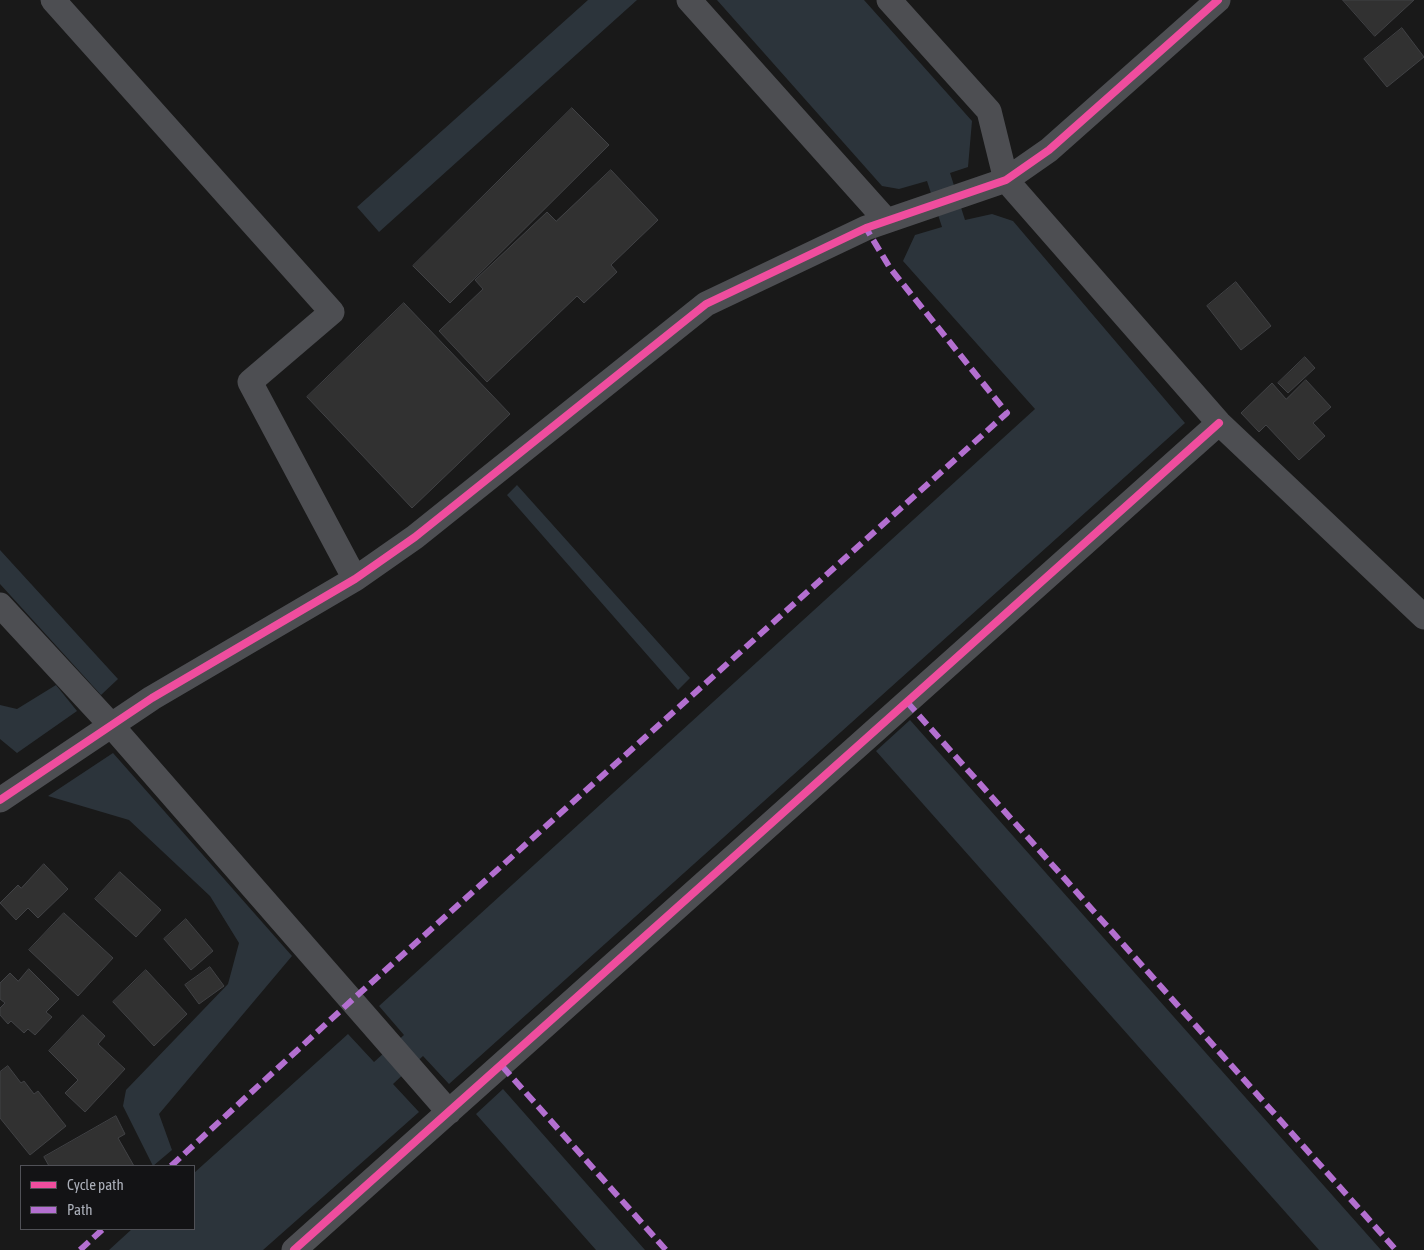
<!DOCTYPE html>
<html>
<head>
<meta charset="utf-8">
<style>
  body { margin:0 }
  #map { position:relative; width:1424px; height:1250px; overflow:hidden; background:#191919; font-family:"Asap Condensed",sans-serif }
  canvas { display:block }
  .legend { position:absolute; left:20px; top:1165px; width:175px; height:65px; box-sizing:border-box; background:#131315; border:1px solid #505157; margin:0; padding:6px 9px; list-style:none; font-size:15px; color:#abafb9 }
  .legend li { display:flex; align-items:center; gap:10px; height:25px }
  .legend b { width:25px; border:1px solid #505157 }
</style>
</head>
<body>
<div id="map">
<canvas width="1424" height="1250"></canvas>
<ul class="legend">
<li><b style="height:6px;background:#ef4d9e"></b>Cycle path</li>
<li><b style="height:6px;background:#b36fd0"></b>Path</li>
</ul>
</div>
<script>
const context = document.querySelector('canvas').getContext('2d');
context.lineJoin = 'round';
function paint(path, color) {
  context.fillStyle = color;
  context.fill(path, 'evenodd');
}
function trace(path, color, width, dash) {
  context.strokeStyle = color;
  context.lineWidth = width;
  context.lineCap = dash ? 'butt' : 'round';
  context.setLineDash(dash || []);
  context.stroke(path);
}
paint(new Path2D(`
  M588,0H637L379,232L357,207Z
  M717,0H864L972,121L968,167L950,173L965,220L992,214L1013,221L1185,423L449,1084L423,1056L393,1084L419,1112L263,1250H109L132,1229H194V1173L348,1034L374,1062L404,1035L379,1006L1035,409L903,261L915,235L942,227L927,181L899,189L882,186Z
  M517,485L690,678L678,690L507,495Z
  M0,550L118,679L101,695L0,584Z
  M56,685L77,711L17,753L0,739V705L17,709Z
  M910,720L1381,1250H1319L876,751Z
  M113,753L292,956L159,1114L172,1150L153,1166L123,1106L126,1090L228,984L239,943L210,896L129,820L48,796Z
  M503,1089L645,1250H596L476,1114Z`), '#2c343b');
const building = new Path2D(`
  M1343,0H1414L1375,36Z
  M1402,28L1424,57L1387,87L1364,59Z
  M572,108L609,145L450,303L413,266Z
  M611,170L658,220L611,265L617,272L584,303L577,296L487,382L439,331L483,289L475,280L547,212L556,221Z
  M1236,282L1271,326L1241,350L1207,306Z
  M404,303L510,414L412,508L307,397Z
  M1305,357L1315,368L1288,393L1278,383Z
  M1306,380L1331,407L1313,423L1325,436L1299,460L1266,425L1259,432L1241,413L1272,383L1286,399Z
  M44,864L68,889L38,918L28,908L16,920L0,903L18,885L21,888Z
  M120,872L161,910L136,937L95,899Z
  M64,913L113,958L78,996L29,950Z
  M186,919L213,951L191,970L164,939Z
  M210,967L224,986L199,1004L185,985Z
  M29,969L59,999L46,1012L52,1017L35,1035L28,1029L24,1033L11,1021L8,1024L0,1015V1008L5,1003L0,999V983L10,973L18,981Z
  M146,970L187,1014L154,1046L113,1002Z
  M83,1015L105,1036L98,1044L125,1069L85,1112L65,1093L78,1080L49,1051Z
  M8,1066L21,1083L24,1081L34,1094L38,1091L66,1126L30,1155L0,1118V1072Z
  M116,1116L125,1134L118,1138L134,1166H49L44,1157Z`);
paint(building, '#313131');
trace(building, '#414245', 1);
trace(new Path2D(`
  M53,0L332,312L250,382L355,579
  M689,0L886,220
  M889,0L989,111L1006,180L1219,423L1424,617
  M0,605L111,725L449,1112
  M0,800L152,698L355,579L415,537L706,304L866,228L1006,180L1049,150L1218,0
  M294,1250L1219,423`), '#4d4e52', 25);
trace(new Path2D(`
  M907,702L1396,1250
  M502,1066L666,1250
  M171,1166L351,1001L1007,413L890,268L866,228
  M80,1250L103,1229`), '#b36fd0', 6, [12, 6]);
trace(new Path2D(`
  M0,800L152,698L355,579L415,537L706,304L866,228L1006,180L1049,150L1218,0
  M294,1250L1219,423`), '#ef4d9e', 8);
</script>
</body>
</html>
